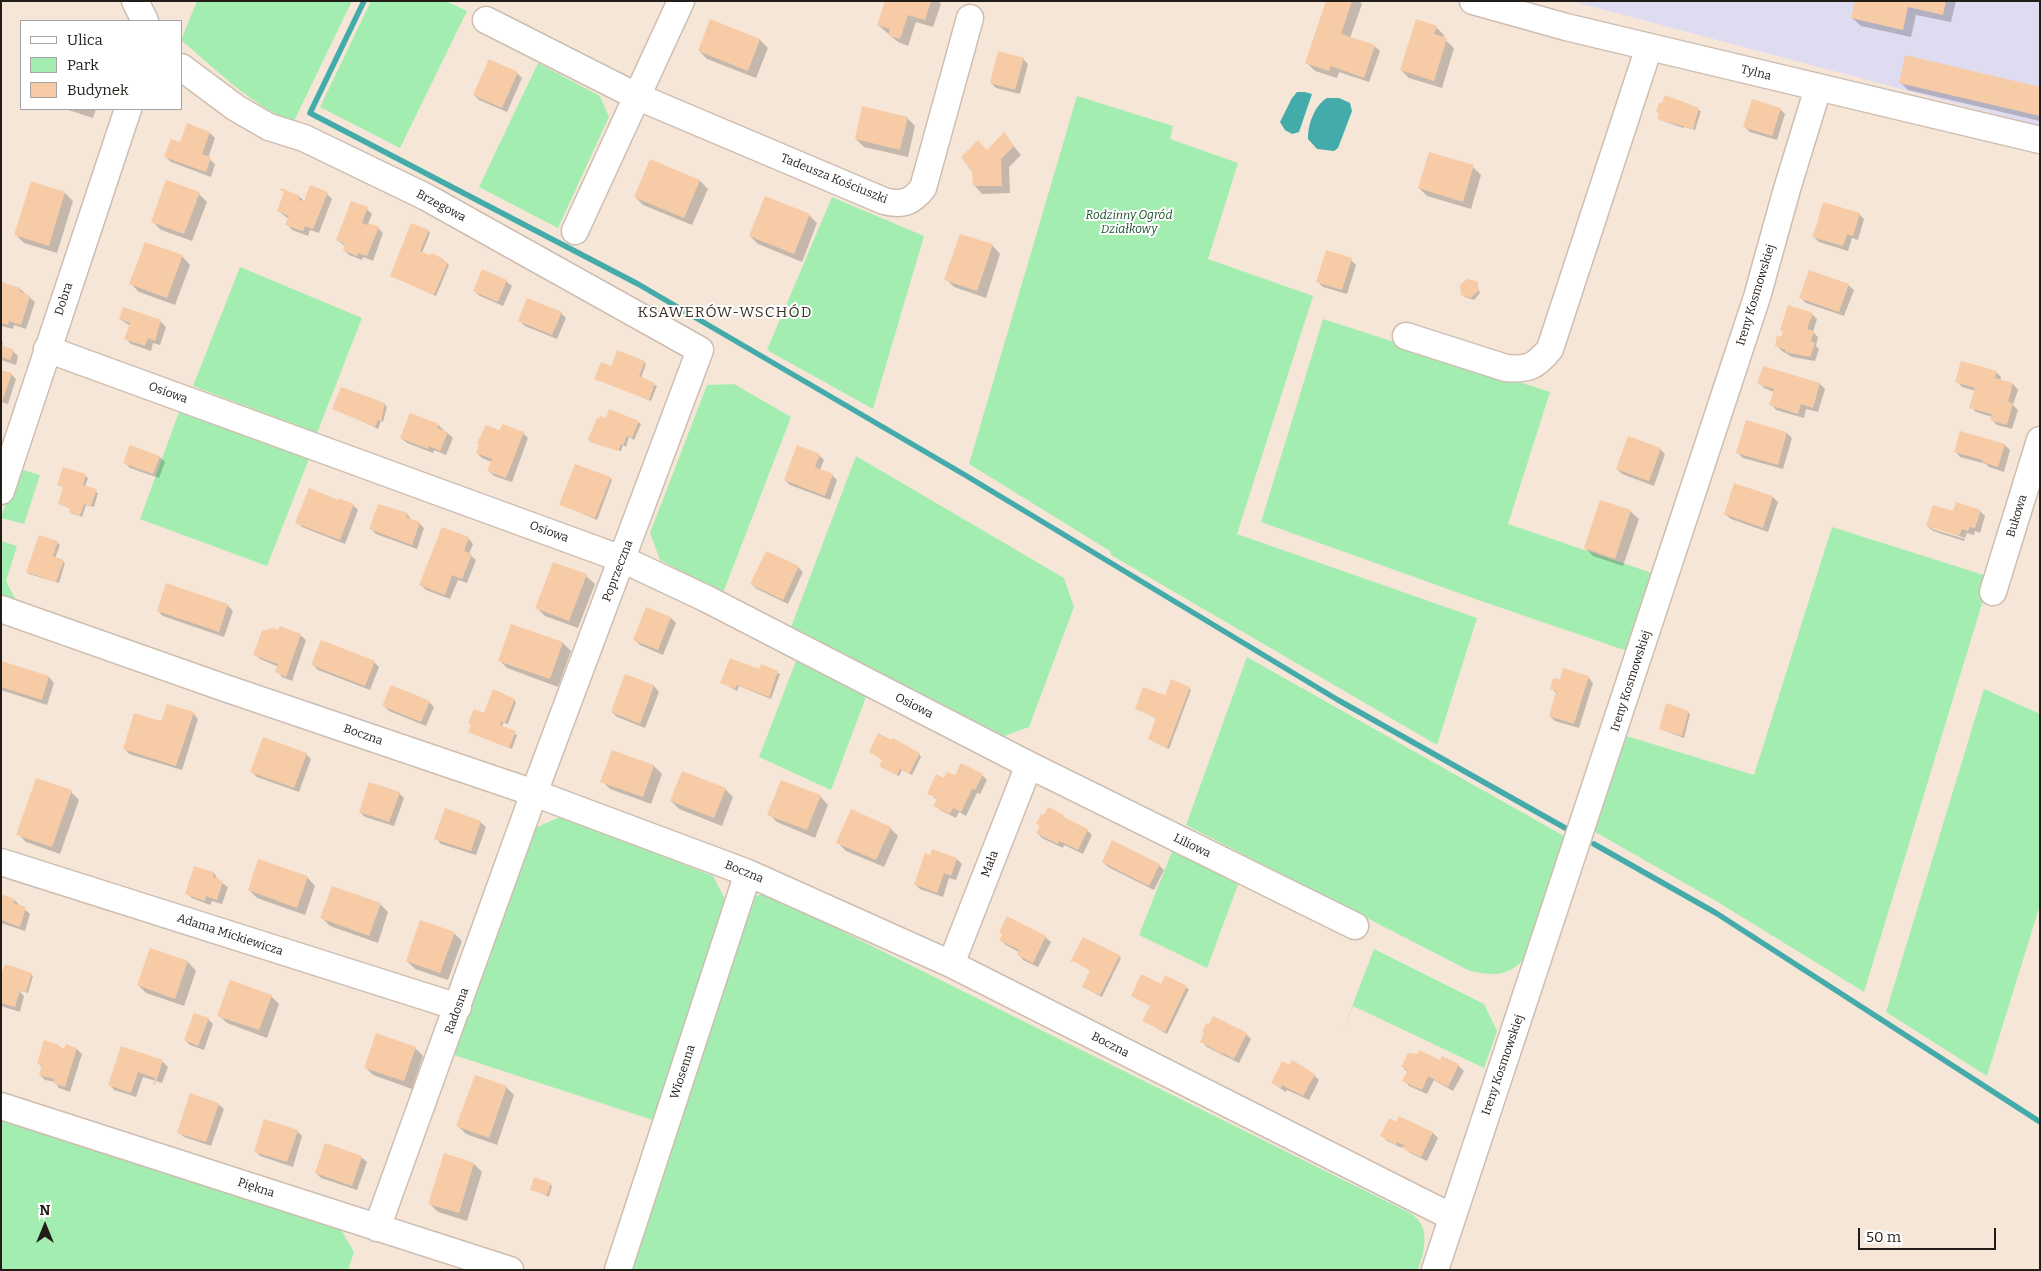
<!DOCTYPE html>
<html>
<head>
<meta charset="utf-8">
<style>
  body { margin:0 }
  #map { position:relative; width:2041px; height:1271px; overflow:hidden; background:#f6e6d8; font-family:Bitter,serif }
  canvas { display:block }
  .frame { position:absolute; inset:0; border:2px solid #221d18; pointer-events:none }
  .legend { position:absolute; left:20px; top:20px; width:162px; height:90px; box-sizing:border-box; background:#fff; border:1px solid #a7a5a3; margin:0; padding:6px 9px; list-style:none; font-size:15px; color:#221d18 }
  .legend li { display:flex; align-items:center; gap:10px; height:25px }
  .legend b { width:25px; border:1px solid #a7a5a3 }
  .north { position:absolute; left:20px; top:1201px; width:50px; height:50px; -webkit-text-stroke:4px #fff; paint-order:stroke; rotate:0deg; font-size:14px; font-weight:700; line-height:20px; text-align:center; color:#221d18 }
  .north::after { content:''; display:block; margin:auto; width:18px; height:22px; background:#221d18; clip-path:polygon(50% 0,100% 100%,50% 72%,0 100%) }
  .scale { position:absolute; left:1858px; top:1228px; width:138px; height:22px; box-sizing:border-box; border:2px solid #221d18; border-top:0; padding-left:6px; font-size:15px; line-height:18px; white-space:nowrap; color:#221d18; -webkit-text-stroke:4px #fff; paint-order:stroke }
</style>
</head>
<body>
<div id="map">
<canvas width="2041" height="1271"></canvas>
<div class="frame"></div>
<ul class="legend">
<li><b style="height:6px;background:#fff"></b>Ulica</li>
<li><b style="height:14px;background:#a4edb1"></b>Park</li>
<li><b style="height:14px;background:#f7cba6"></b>Budynek</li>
</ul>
<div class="north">N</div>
<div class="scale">50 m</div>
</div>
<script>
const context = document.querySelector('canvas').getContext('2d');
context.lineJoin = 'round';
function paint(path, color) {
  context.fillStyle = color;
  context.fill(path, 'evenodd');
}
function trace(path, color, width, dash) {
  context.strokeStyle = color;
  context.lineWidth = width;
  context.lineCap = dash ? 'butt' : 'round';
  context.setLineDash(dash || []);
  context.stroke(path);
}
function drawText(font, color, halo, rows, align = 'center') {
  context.font = font + ' Bitter,serif';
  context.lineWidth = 4;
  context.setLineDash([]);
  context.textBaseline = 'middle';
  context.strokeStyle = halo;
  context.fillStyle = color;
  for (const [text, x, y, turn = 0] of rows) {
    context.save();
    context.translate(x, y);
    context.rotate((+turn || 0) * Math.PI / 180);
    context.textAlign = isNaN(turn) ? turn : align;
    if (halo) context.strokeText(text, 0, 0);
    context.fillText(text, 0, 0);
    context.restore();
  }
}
paint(new Path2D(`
  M1571,1H2040V126Z`), '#dfdcf2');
paint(new Path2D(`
  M197,1H352L294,121C257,111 211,65 181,40Z
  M371,1H446L467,11L400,148L320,107Z
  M538,63L600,96L609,117L558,228L479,187Z
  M1077,96L1173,126L1170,139L1238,163L1208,259L1313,296L1237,534L1477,618L1437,745L1111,555L1110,551L969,464Z
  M832,197L924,236L873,409L767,350Z
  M240,267L362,318L317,433L193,386Z
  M1323,319L1550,392L1508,524L1649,572L1658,577L1633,653L1481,601L1261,522Z
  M734,384L791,417L723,593L660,560L650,533L707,385Z
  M179,412L309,459L267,566L140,519Z
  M856,456L1064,578L1074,607L1029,727L1004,736L791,627Z
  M17,468L40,475L24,524L1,518Z
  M1832,527L1990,577L1864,992L1716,901L1590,829L1623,735L1754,775Z
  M1,541L17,546L6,581L18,604L1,603Z
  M1247,657L1564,836L1525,958C1507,977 1494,976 1470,971L1186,825Z
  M796,661L866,697L831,790L759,757Z
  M1984,689L2040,714V905L1987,1076L1886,1012Z
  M562,816L713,876L726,901L653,1120L454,1055L533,829Z
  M1173,849L1239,882L1207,968L1139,935Z
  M767,894L1410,1213C1431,1226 1425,1250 1418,1270H625L753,896Z
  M1374,949L1484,1004L1497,1031L1484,1068L1353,1006L1342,1033Z
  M1,1112L340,1228L354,1252L348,1270H1Z`), '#a4edb1');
paint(new Path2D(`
  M1297,92H1305L1312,94L1299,132L1292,134L1285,130L1280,122L1292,98Z
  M1327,98H1339L1350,103L1352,111L1338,148L1334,151L1317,149L1308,139C1308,124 1314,106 1327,98Z`), '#44abab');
paint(new Path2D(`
  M886,1H938L941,4L933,27L916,22L908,46L898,42L878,25Z
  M1327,1H1359L1362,4L1350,38L1374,46L1380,51L1369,82L1339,72L1337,78L1315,71L1307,63Z
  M1856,1H1956L1951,22L1916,15L1911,37L1861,26L1852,18Z
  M711,21L760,40L768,48L756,78L707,59L699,51Z
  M1436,27L1444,35L1443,38L1454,48L1442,88L1409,78L1401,70Z
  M1023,59L1028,64L1020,94L996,88L991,83Z
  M517,73L522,78L507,112L479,100L474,95Z
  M1900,82L2040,88V121L1908,90Z
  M1665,96L1701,111L1695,130L1684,127L1683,128L1658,119L1660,114L1658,112Z
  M65,109H96L93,118Z
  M1780,109L1785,114L1777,140L1750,132L1745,127Z
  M907,118L915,126L908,157L864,147L856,139Z
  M210,133L215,138L208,158L215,164L211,177L171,162L166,157L181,144Z
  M1004,134L1021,155L1009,167L1010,193L982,194L974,185L987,151Z
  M651,160L700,181L708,189L692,225L643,205L635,197Z
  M1473,167L1481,175L1471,209L1427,196L1419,188Z
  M65,193L73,201L57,253L24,243L16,235Z
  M199,194L207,202L192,241L161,230L153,222Z
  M327,194L332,199L319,233L310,230L308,236L292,230L287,224L289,219L278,211L300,197L305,202Z
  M367,209L372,214L368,224L378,228L383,233L373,261L363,257L362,260L349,255L344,250L345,246L337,240Z
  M1859,214L1864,219L1858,240L1852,238L1848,251L1819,242L1814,237Z
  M809,215L817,223L802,262L758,244L750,236Z
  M428,231L430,233L422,253L442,259L449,265L436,296L392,276Z
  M992,245L1000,254L986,298L954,287L946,279Z
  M182,256L190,265L175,305L139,292L131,284Z
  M1351,260L1356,265L1347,294L1323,287L1317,281Z
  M506,281L512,286L503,306L480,296L474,291Z
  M1476,283L1480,293L1474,300L1465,297L1463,295Z
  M3,284L20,289L35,302L26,329L14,325L13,329L1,326V290Z
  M1848,285L1854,290L1844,316L1806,303L1801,298Z
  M124,308L161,322L166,327L160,345L153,343L151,351L131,344L126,339L130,326L120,319Z
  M561,313L566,318L557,339L525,326L520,321Z
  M1812,314L1817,319L1813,332L1818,337L1816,346L1819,349L1815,361L1792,357L1782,351L1777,346L1782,338Z
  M1,341L3,342L2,347L13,351L18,356L16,365L1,360Z
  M644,362L646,364L641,378L657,386L651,401L596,378L612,367Z
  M1763,367L1820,384L1825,389L1818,412L1806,409L1804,418L1776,410L1771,404L1774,392L1764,388L1759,383Z
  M1996,372L2001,377L2000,381L2013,384L2018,390L2013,405L2018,410L2012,429L1997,425L1992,420V417L1976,412L1971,407L1976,391L1962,387L1957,381Z
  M11,374L16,379L8,404L1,402Z
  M384,404L387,407L383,422L381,421L378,429L334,408Z
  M606,419L638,422L641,424L634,440L629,437L626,447L623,445L621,451L591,441Z
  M1746,421L1787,433L1792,438L1783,469L1743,458L1737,452Z
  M438,425L453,438L446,455L434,450L433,453L407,443L401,438Z
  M500,431L523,433L528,438L512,482L494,476L489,471L492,462L482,458L477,453Z
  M2005,445L2010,450L2004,472L1989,467L1986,464L1960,457L1955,451Z
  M1660,449L1665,454L1654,486L1622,474L1617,469Z
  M819,455L824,460L820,470L832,475L837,480L830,500L790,485L785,480Z
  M160,457L165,462L159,478L130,468L125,463Z
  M85,476L88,478L85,487L98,493L94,507L86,505L82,517L73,514L70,512L71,509L59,504L64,488L58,485Z
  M610,478L612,480L597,520L561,504Z
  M1735,485L1773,497L1778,502L1768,532L1731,519L1725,514Z
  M338,502L353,505L358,510L345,544L302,527L297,522Z
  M1630,511L1639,519L1623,566L1593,556L1585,548Z
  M1980,511L1985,516L1980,533L1975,531L1974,535L1967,533L1965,538L1932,527V529L1965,539L1964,541L1933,531L1927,526L1954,513Z
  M407,514L412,520L419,523L424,528L417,549L376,534L370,528Z
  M468,538L473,544L469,554L476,560L467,583L458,580L450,599L426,590L421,585Z
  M57,542L60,545L55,558L65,563L59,583L29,574L27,571Z
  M554,563L586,576L595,584L578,628L545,616L537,608Z
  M798,567L803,572L788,604L757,589L751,584Z
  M227,605L233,611L224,637L163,616L158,611Z
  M671,618L676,623L663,655L640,645L635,640Z
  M512,625L563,643L571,651L558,687L507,668L499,660Z
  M300,635L306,640L292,681L282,677L277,671L279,667L260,659L255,654Z
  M1,662L49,677L54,683L47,705L1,690Z
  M374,662L379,667L370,690L318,670L313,665Z
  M762,666L780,674L771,699L739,686L737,691L722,683L760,671Z
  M626,676L654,686L659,692L645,728L617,717L612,712Z
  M1588,677L1593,683L1579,728L1555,721L1550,716L1557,694L1551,688L1561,681Z
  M1189,688L1191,690L1169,749L1152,741L1150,739L1157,719L1137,709Z
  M514,700L516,702L508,724L503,723L502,727L517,735L512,749L469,732L485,715Z
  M429,702L434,707L426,726L389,711L384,706Z
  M1688,712L1690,714L1684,738L1660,729Z
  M193,713L198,719L182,770L129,754L124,748L162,723Z
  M612,751L654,766L662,774L651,804L610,789L602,781Z
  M870,752L919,754L921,757L912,775L902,770L899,776L883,768L880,766L883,760Z
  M306,754L311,759L299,792L257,777L252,772Z
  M982,775L987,780L980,794L977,793L966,816L959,812L956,818L940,810L935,805L937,800L929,793L945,780Z
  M725,789L733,797L722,826L679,809L671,801Z
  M71,792L79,800L60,854L26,842L18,834Z
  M399,793L404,798L394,826L365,817L360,812Z
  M820,796L828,805L815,838L777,822L769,814Z
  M1063,816L1069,822L1087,830L1092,835L1083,854L1064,845L1063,848L1042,838L1037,833L1041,826L1038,824Z
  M480,822L486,827L476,855L441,844L436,838Z
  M890,828L898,836L884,867L846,851L838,843Z
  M957,859L962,864L956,880L949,878L943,897L920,889L915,884Z
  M1103,862L1159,865L1164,870L1154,890L1108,867Z
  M195,867L214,873L218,880L228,887L222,904L212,901L210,905L192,898L186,893Z
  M307,877L315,886L305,915L257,898L249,890Z
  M1,896L14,900L30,914L25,931L1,923Z
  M380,904L388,912L378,943L330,926L322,918Z
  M454,933L462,941L448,980L415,969L407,961Z
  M1045,937L1051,942L1038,967L1023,960L1018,954L1019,952L1006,945L1001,940Z
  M151,949L188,962L196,971L184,1006L146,993L138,985Z
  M1119,956L1121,958L1102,997L1083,987L1091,971L1073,960Z
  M31,974L33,976L28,993L18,990L24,996L20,1012L1,1006V979Z
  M1166,977L1189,989L1167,1034L1144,1021L1151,1006L1132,996L1161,986Z
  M271,996L279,1004L267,1038L227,1023L219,1015Z
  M208,1019L213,1024L204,1050L190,1045L185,1040Z
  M1246,1034L1251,1039L1239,1063L1207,1047L1202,1042Z
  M59,1046L62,1049H77L82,1054L70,1092L59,1088L55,1082L45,1080L40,1075L42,1067L38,1063Z
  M122,1047L163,1062L168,1067L162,1083L143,1077L136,1097L114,1090L109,1084Z
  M415,1048L423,1056L412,1089L373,1075L365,1067Z
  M1443,1058L1458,1065L1464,1071L1453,1091L1434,1080L1427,1094L1409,1086L1404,1080L1408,1072L1402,1067L1441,1062Z
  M1314,1075L1319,1080L1309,1100L1287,1090L1286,1092L1272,1083Z
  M506,1087L514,1095L497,1145L466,1134L458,1126Z
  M218,1104L224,1109L211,1146L184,1137L179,1132Z
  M1400,1118L1433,1133L1438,1138L1427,1161L1410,1153L1405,1148L1402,1146V1148L1387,1141L1382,1135L1397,1123Z
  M297,1131L302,1136L293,1167L260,1156L255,1151Z
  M361,1157L367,1162L357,1190L321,1178L316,1173Z
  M474,1164L482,1172L467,1221L438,1212L430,1204Z
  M550,1184L552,1186L549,1197L532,1189Z`), '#0003');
trace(new Path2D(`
  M364,1L310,113L638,284L965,475L1338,700L1567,829
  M1594,844L1716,913L2040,1122`), '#44abab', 5.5);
paint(new Path2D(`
  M885,1H931L925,20L908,15L900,39L888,35L890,29L877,25Z
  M1326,1H1352L1341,34L1375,45L1364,78L1331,66L1329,71L1305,63Z
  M1855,1H1946L1943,15L1908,7L1903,30L1851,18Z
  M710,19L760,39L748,71L698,51Z
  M1416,19L1437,26L1434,34L1447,38L1434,81L1400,70Z
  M998,51L1024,58L1015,90L990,83Z
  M1905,55L2040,87V116L1899,83Z
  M489,59L518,72L502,108L473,95Z
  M1665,95L1699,108L1693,129L1657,119L1659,113L1656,112L1659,103H1662Z
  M1752,99L1781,108L1772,136L1743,127Z
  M862,106L908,117L900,150L855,139Z
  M187,123L210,132L202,154L211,157L206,172L164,157L171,139L180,142Z
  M1004,132L1014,146L1001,159L1002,186H973L972,172L961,157L978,140L987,150Z
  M1429,152L1474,165L1463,202L1418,188Z
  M650,159L700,180L684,218L634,197Z
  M166,180L200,192L184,234L151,222Z
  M31,181L65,192L49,246L14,235Z
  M310,185L328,192L313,229L305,226L303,231L285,225L289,216L277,211L284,192L280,190L281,188L300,196L299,200L304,201Z
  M765,196L810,214L794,254L749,236Z
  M351,201L368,207L362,223L367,225L368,223L379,227L367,256L358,253L357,256L343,250L345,244L336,240Z
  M1823,202L1860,213L1853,236L1847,234L1843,246L1812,237L1819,219H1818Z
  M411,223L429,230L420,251L430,255L431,253L442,258L441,260L448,262L434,295L390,276Z
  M960,234L993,244L977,291L944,280Z
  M145,242L183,255L167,298L129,284Z
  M1326,250L1352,258L1342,290L1316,282Z
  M482,269L507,280L498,302L473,291Z
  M1809,270L1849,284L1839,312L1799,298Z
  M1467,279L1477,281L1479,290L1471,298L1461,295L1460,285Z
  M2,282L20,288L19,291L30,296L21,325L9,321L8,325L1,323Z
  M527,298L562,312L552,335L518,321Z
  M1788,305L1813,313L1807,329L1814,331L1811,341L1815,343L1810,357L1785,352L1786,350L1775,346L1777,335L1781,337L1783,331L1780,330Z
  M123,307L161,320L155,341L148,338L145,346L124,339L130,323L119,319Z
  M1,345L14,350L10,360L1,357Z
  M617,350L645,361L639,376L655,383L649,400L594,379L601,362L611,366Z
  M1961,361L1997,371L1995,378L2013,383L2008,402L2013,403L2007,425L1990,420L1992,414L1969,408L1975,388L1955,382Z
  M1763,366L1820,383L1813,408L1801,404L1798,414L1769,405L1774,389L1757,384Z
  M1,370L12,373L2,402H1Z
  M341,387L385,403L381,421L378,420L375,427L332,409Z
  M609,409L639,421L632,438L627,436L623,445L621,444L618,451L590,442L588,439L597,418L599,419L600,416L606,418Z
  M410,413L439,424L437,428L448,432L440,451L429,446L428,449L400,438Z
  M1746,420L1787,432L1778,465L1736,453Z
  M503,424L524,432L506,478L487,471L492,459L476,453L479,444L477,443L486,425L499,430Z
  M1960,431L2005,444L1998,467L1982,462L1983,460L1954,452Z
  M1628,436L1661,448L1649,481L1616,469Z
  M130,445L160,456L153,474L123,463Z
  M797,445L820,454L815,467L833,474L825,496L784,480Z
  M575,464L611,477L595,518L559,505Z
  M63,467L86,474L83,485L97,489L91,506L84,504L80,516L69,512L70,508L58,504L63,487L57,485Z
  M1734,483L1773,496L1763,528L1724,514Z
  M309,488L338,500V498L354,504L340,540L295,523Z
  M1600,500L1631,510L1615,559L1584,548Z
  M1956,502L1981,510L1975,528L1970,527L1968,531L1962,529L1959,536L1926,526L1933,505L1953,511Z
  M378,504L408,513L406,517L420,522L412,545L369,529Z
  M442,527L469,537L464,551L472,554L462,579L452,575L445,595L419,585Z
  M39,535L58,541L53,556L64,560L56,582L26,572Z
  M766,551L799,566L783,600L750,584Z
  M553,562L587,574L569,621L535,608Z
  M166,583L228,604L219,632L157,611Z
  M646,607L671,617L658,650L633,640Z
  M511,624L563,642L550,679L498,661Z
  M280,626L301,634L286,677L275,672L278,664L253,655L262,631L272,628L278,630Z
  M321,640L375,661L365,686L311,665Z
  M730,658L759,669L761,664L778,671L769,697L737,685L735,689L720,683Z
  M1,661L49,676L42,700L1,687Z
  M1563,668L1589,676L1574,724L1549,716L1556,691L1550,689L1553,678L1560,679Z
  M625,674L654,685L640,724L611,712Z
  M1171,679L1190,687L1167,748L1148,739L1156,718L1135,709L1143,687L1165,695Z
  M391,685L430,701L421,722L382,706Z
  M493,689L515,699L505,723L501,721L500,725L516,731L509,748L468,732L471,724L468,723L474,709L484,713Z
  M1666,703L1689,711L1682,736L1659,729Z
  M167,704L194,712L176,766L123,749L134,713L161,721Z
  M878,733L892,740L893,738L920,753L909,774L900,769L897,775L879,766L882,760L869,752Z
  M263,737L307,753L294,788L250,772Z
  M612,750L654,765L643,797L600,782Z
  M961,763L983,774L975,790L972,789L961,812L953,808L950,814L933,806L937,798L927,794L936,774L944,778L947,772L955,775Z
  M682,771L726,788L714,818L670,801Z
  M36,778L72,790L52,847L16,835Z
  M781,780L821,795L807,830L767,815Z
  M369,782L400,792L389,822L359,812Z
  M1048,807L1064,815L1063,817L1088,829L1078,850L1059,841L1058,844L1036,833L1040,825L1036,824L1041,814L1044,815Z
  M445,808L481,821L471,851L434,839Z
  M851,809L891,827L876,860L836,843Z
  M1112,840L1160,864L1149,886L1102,862Z
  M932,849L957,858L951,876L944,873L937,893L914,884L925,853L930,855Z
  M258,859L308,876L297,908L248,890Z
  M194,866L214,872L213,877L223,881L217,900L206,896L205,901L185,894Z
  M332,886L381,903L369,936L320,918Z
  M1,894L15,899L13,903L26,907L20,927L1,920Z
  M1007,916L1046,936L1033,963L1017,955L1019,950L999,940L1002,934L999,932Z
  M420,920L455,932L440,973L406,961Z
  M1083,937L1120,955L1100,995L1082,987L1090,970L1073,961L1072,963L1070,962Z
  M150,948L188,961L175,999L137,985Z
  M5,964L32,973L26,992L20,990L15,1007L1,1003V975Z
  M1141,974L1161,984L1165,975L1187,986L1165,1032L1142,1021L1150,1006L1131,996Z
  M230,980L272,995L259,1030L217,1016Z
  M194,1013L209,1018L198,1046L184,1040Z
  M1213,1016L1247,1033L1234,1059L1223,1053L1219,1058L1221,1053L1200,1042L1204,1033L1202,1032L1206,1023L1209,1024Z
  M376,1033L416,1047L404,1081L364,1068Z
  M44,1040L59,1045V1047L64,1049L66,1044L77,1048L65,1087L53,1083L54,1079L39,1075L42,1065L37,1064Z
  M121,1046L163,1060L155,1085L153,1084L155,1078L138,1072L131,1093L108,1085Z
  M1419,1050L1440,1060L1442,1056L1459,1064L1448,1087L1428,1076L1422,1090L1402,1081L1408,1070L1401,1067L1408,1053L1417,1054Z
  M1292,1060L1315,1074L1303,1096L1282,1085L1281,1088L1271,1083L1282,1061L1290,1065Z
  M475,1075L507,1086L489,1138L456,1126Z
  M190,1093L219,1103L206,1142L177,1133Z
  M1399,1116L1433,1132L1421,1157L1403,1149L1405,1146L1397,1142L1396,1145L1380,1136L1389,1118L1396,1122Z
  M264,1119L298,1130L287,1162L254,1152Z
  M325,1143L362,1156L352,1186L315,1173Z
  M444,1153L474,1163L459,1213L428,1204Z
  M534,1177L551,1183L547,1195L530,1190Z`), '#f7cba6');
const minor = new Path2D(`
  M135,1L145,21
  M1473,1L1566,27L2040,140
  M486,20L636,96L884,201C902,206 912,202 923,188L970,18
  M181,67L236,108L269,127L304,138L426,197L700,350L534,793L377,1228
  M575,231L681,1
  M1406,336L1506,368C1529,370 1536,366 1550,349L1649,47
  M47,349L622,559L707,599L1029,765L1355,926
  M1,491L128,109
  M1993,592L2040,440
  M1,609L222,687L534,793L748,873L951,964L1452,1217
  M1,862L458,1007
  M951,964L1029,765
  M1,1106L510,1270
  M618,1270L748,873
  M1435,1270L1757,297L1787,189L1818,88`);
trace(minor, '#cebeb1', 29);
trace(minor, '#fff', 26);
drawText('12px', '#221d18', '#fff', [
  ["Tylna",1756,73,14],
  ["Tadeusza Kościuszki",834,179,22],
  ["Brzegowa",441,206,28],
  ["Ireny Kosmowskiej",1756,295,-73],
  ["Dobra",64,299,-72],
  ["Osiowa",168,393,20],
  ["Bukowa",2017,516,-73],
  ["Osiowa",549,532,20],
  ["Poprzeczna",618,571,-69],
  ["Ireny Kosmowskiej",1631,681,-72],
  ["Osiowa",914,706,27],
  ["Boczna",363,735,19],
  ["Liliowa",1192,846,26],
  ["Mała",990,864,-69],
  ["Boczna",744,872,22],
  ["Adama Mickiewicza",230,935,18],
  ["Radosna",457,1011,-70],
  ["Boczna",1110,1045,27],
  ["Ireny Kosmowskiej",1503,1065,-71],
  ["Wiosenna",683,1072,-72],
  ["Piękna",256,1188,18]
]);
drawText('italic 12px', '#184f27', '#fff', [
  ["Rodzinny Ogród",1129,216],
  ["Działkowy",1129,230]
]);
context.letterSpacing = '1px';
drawText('15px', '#3e3126', '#fff', [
  ["KSAWERÓW-WSCHÓD",725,313]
]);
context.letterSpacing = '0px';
</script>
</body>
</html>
